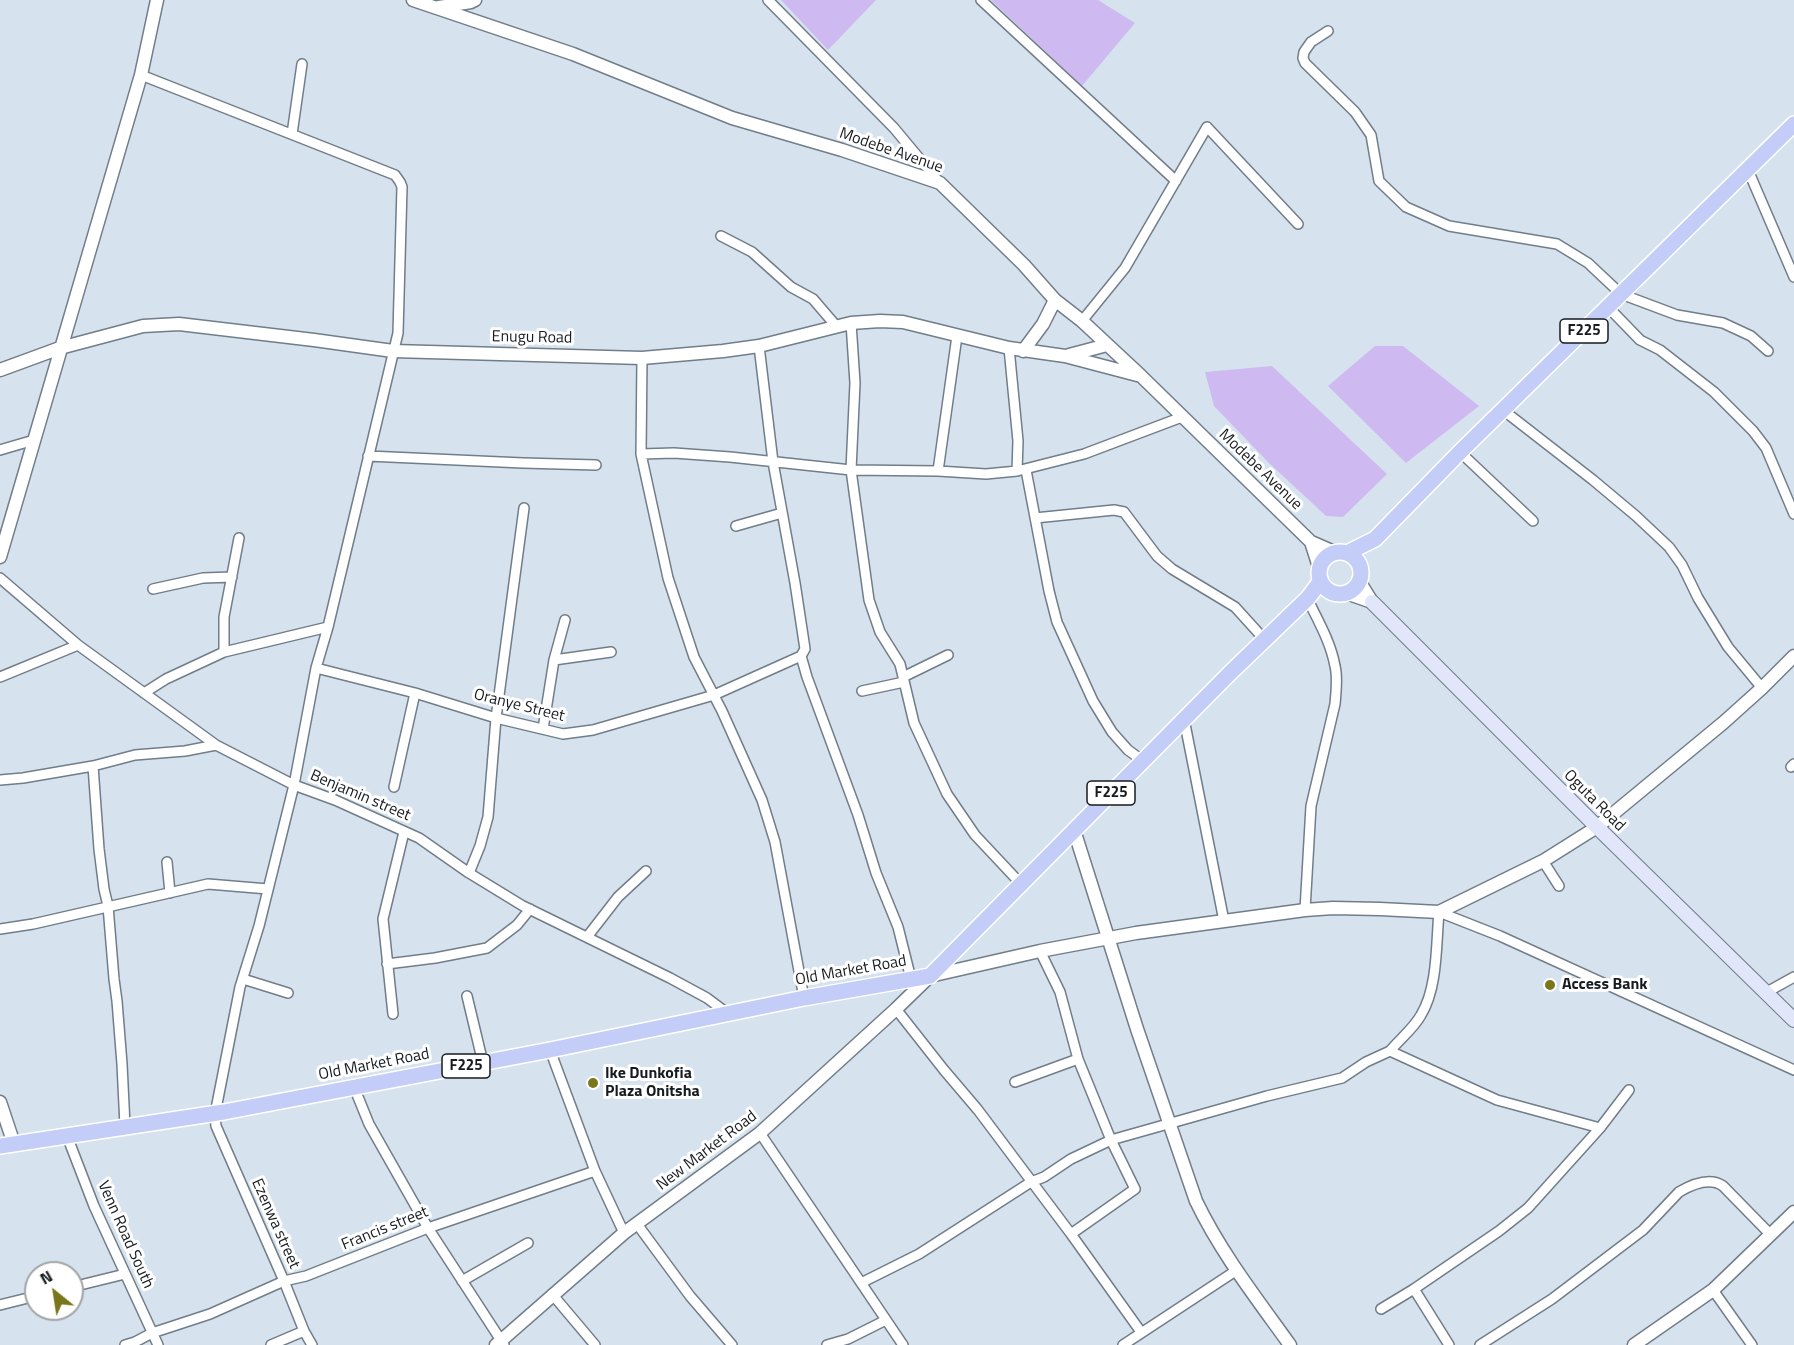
<!DOCTYPE html>
<html>
<head>
<meta charset="utf-8">
<style>
  body { margin:0 }
  #map { position:relative; width:1794px; height:1345px; overflow:hidden; background:#d6e3ef; font-family:"Titillium Web",sans-serif }
  canvas { display:block }
  .north { position:absolute; left:24px; top:1261px; width:60px; height:60px; box-sizing:border-box; background:#fff; border:2px solid #a2a4a5; border-radius:50%; rotate:330deg; font-size:16px; font-weight:700; line-height:24px; text-align:center; color:#161b1f }
  .north::after { content:''; display:block; margin:auto; width:21px; height:27px; background:#7a761b; clip-path:polygon(50% 0,100% 100%,50% 72%,0 100%) }
</style>
</head>
<body>
<div id="map">
<canvas width="1794" height="1345"></canvas>
<div class="north">N</div>
</div>
<script>
const context = document.querySelector('canvas').getContext('2d');
context.lineJoin = 'round';
function paint(path, color) {
  context.fillStyle = color;
  context.fill(path, 'evenodd');
}
function trace(path, color, width, dash) {
  context.strokeStyle = color;
  context.lineWidth = width;
  context.lineCap = dash ? 'butt' : 'round';
  context.setLineDash(dash || []);
  context.stroke(path);
}
function drawText(font, color, halo, rows, align = 'center') {
  context.font = font + ' "Titillium Web",sans-serif';
  context.lineWidth = 6;
  context.setLineDash([]);
  context.textBaseline = 'middle';
  context.strokeStyle = halo;
  context.fillStyle = color;
  for (const [text, x, y, turn = 0] of rows) {
    context.save();
    context.translate(x, y);
    context.rotate((+turn || 0) * Math.PI / 180);
    context.textAlign = isNaN(turn) ? turn : align;
    if (halo) context.strokeText(text, 0, 0);
    context.fillText(text, 0, 0);
    context.restore();
  }
}
paint(new Path2D(`
  M781,0H876L828,50Z
  M991,0H1098L1135,23L1082,86Z
  M1375,346H1403L1479,406L1406,463L1328,386Z
  M1272,366L1387,474L1343,517L1326,516L1269,463L1214,406L1205,372Z`), '#cebaf0');
const minor = new Path2D(`
  M768,0L894,128L939,182
  M981,0L1176,181
  M1328,31L1311,42L1304,52L1303,58L1305,63L1355,112L1371,135L1379,181L1406,207L1449,226L1557,244L1588,263L1621,294L1677,315L1723,323L1751,336L1768,351
  M141,75L395,175L400,182L402,187L398,333L328,627L316,668L294,785L259,926L240,987L215,1114L216,1126L284,1281L304,1331L312,1345
  M292,134L302,64
  M1748,170L1794,277
  M721,236L752,252L791,287L813,299L837,327
  M1608,307L1640,340L1660,350L1714,392L1753,431L1766,448L1794,514
  M1082,321L1125,268L1207,127L1298,224
  M851,323L855,383L851,470L869,600L880,632L900,664L914,723L947,794L975,835L1021,884
  M1009,348L1018,441L1017,471
  M642,358L641,454L668,578L694,657L722,711L762,800L775,842L804,998
  M1503,410L1593,480L1636,516L1669,547L1682,565L1698,598L1728,647L1762,688
  M0,450L34,440
  M1460,452L1533,521
  M641,454L674,453L730,457L851,470L938,471L986,474L1017,471L1084,454L1182,417
  M368,456L523,463L596,465
  M1026,470L1049,591L1057,622L1093,701L1112,732L1128,750L1143,761
  M938,471L957,336
  M1035,518L1114,510L1124,512L1157,556L1172,569L1235,607L1264,639
  M736,526L782,513
  M0,578L78,645L216,745L294,785L335,800L419,838L469,873L523,906L670,978L707,998L727,1013
  M153,589L203,578L232,577
  M224,652V617L239,538
  M801,656L807,677L858,815L876,873L898,927L911,979
  M554,660L611,652
  M316,668L415,693L496,718L563,734L593,730L714,695L801,656L805,649L795,583L773,462L759,346
  M0,677L78,645
  M903,677L948,655
  M862,691L904,682
  M144,693L166,679L224,652L328,627
  M1184,719L1224,921
  M543,729L554,660L565,620
  M93,766L99,849L104,889L108,906L114,979L117,1001L122,1064L125,1126
  M1791,767L1794,764
  M0,780L23,778L93,766L135,755L185,751L216,745
  M394,787L415,693
  M1543,861L1559,886
  M167,862L170,893
  M469,873L480,846L488,817L496,718L524,508
  M1305,910L1311,806L1335,704C1336,692 1338,678 1335,666C1331,644 1320,624 1310,604
  M0,929L33,924L208,884L268,889
  M587,937L618,897L646,871
  M1040,951L1060,992L1078,1059L1111,1140L1135,1189L1071,1234
  M387,964L435,958L487,948L517,925L530,909
  M243,979L288,993
  M1767,992L1794,977
  M467,996L483,1063
  M896,1009L944,1070L978,1110L1071,1234L1141,1332
  M393,1014L383,919L404,832
  M550,1050L595,1171
  M1390,1051C1400,1039 1414,1028 1421,1015C1438,987 1436,944 1439,912L1500,936L1794,1070
  M1015,1082L1078,1059
  M354,1087L369,1124L428,1228L504,1345
  M760,1133L903,1345
  M67,1136L94,1206L158,1345
  M637,1224L690,1296L732,1345
  M462,1281L528,1243
  M861,1283L919,1254L1031,1182L1044,1177L1071,1159L1111,1140L1267,1096L1342,1078L1366,1062L1390,1051L1497,1100L1600,1128
  M72,1287L125,1274
  M1414,1289L1499,1231L1528,1208L1600,1128L1629,1090
  M1713,1290L1752,1345
  M552,1294L595,1345
  M0,1305L36,1296
  M1381,1309L1414,1289L1449,1345
  M125,1345L135,1342L152,1333L210,1314L284,1281L306,1276L428,1228L595,1171L624,1233
  M271,1345L304,1331
  M827,1345L848,1339L886,1320
  M1123,1345L1237,1270
  M1480,1345L1552,1299L1643,1230L1679,1192C1691,1185 1710,1177 1723,1186L1770,1234`);
const tertiary = new Path2D(`
  M413,0L573,54L732,118L842,150L940,183L1024,265L1055,300L1082,321L1141,376L1311,542L1334,552
  M439,7L471,2L475,0
  M1023,351L1043,324L1055,300
  M1069,355L1107,345
  M0,370L60,348L143,326L179,324L314,340L393,351L642,358L723,351L759,346L851,323L880,321L903,322L1009,348L1065,356L1141,376
  M1311,542L1319,567
  M0,557L141,75L157,0
  M1359,581L1372,602
  M1346,593L1372,602
  M1074,830L1137,1029L1196,1201C1221,1253 1257,1299 1290,1345
  M0,1102L14,1144
  M496,1345L624,1233L760,1133L896,1009L930,976L1040,951L1136,933L1305,910L1333,908L1380,909L1439,912L1543,861L1597,827L1723,723L1762,688L1794,656
  M1634,1345L1713,1290L1794,1212`);
const secondary = new Path2D(`
  M1372,602L1597,827L1794,1020`);
const primary = new Path2D(`
  M1319 573a21 21 0 1 1 42 0a21 21 0 1 1-42 0Z
  M1347,553L1375,539L1460,452L1794,124
  M0,1146L224,1112L550,1050L804,998L930,976L1230,673L1308,598L1320,582`);
trace(minor, '#717d88', 12);
trace(tertiary, '#717d88', 15);
trace(secondary, '#717d88', 16);
trace(primary, '#fff', 18);
trace(minor, '#fff', 9);
trace(tertiary, '#fff', 12);
trace(secondary, '#e1e6fb', 14);
trace(primary, '#c3cdf8', 15);
for (const [x, y, r, color] of [
  [1550,985,6,"#7a761b"],
  [593,1083,6,"#7a761b"]
]) {
  const dot = new Path2D();
  dot.arc(x, y, r, 0, 2 * Math.PI);
  context.fillStyle = color;
  context.fill(dot);
  trace(dot, '#fff', 2);
}
for (const [x, y, w] of [
  [1584,331,48],
  [1111,793,48],
  [466,1066,48]
]) {
  const box = new Path2D();
  box.roundRect(x - w / 2, y - 12, w, 24, 4.5);
  context.fillStyle = '#fff';
  context.fill(box);
  trace(box, '#161b1f', 1.5);
}
drawText('bold 15px', '#161b1f', null, [
  ["F225",1584,331],
  ["F225",1111,793],
  ["F225",466,1066]
]);
drawText('16px', '#161b1f', '#fff', [
  ["Modebe Avenue",891,151,19],
  ["Enugu Road",532,338,1],
  ["Modebe Avenue",1260,470,44],
  ["Oranye Street",519,706,14],
  ["Benjamin street",360,796,23],
  ["Oguta Road",1594,801,45],
  ["Old Market Road",851,971,-10],
  ["Old Market Road",374,1065,-11],
  ["New Market Road",707,1151,-37],
  ["Ezenwa street",275,1224,66],
  ["Francis street",385,1229,-22],
  ["Venn Road South",125,1235,66]
]);
drawText('bold 16px', '#161b1f', '#fff', [
  ["Access Bank",1562,985],
  ["Ike Dunkofia",605,1074],
  ["Plaza Onitsha",605,1092]
], 'left');
</script>
</body>
</html>
